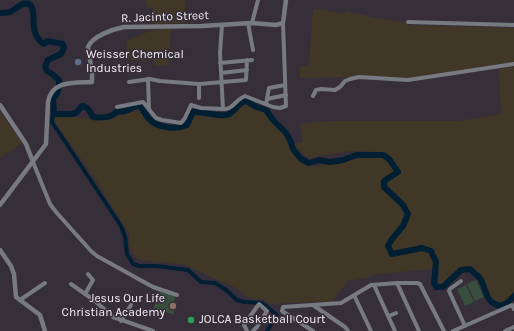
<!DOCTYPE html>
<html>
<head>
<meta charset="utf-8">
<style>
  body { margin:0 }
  canvas { display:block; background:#362e38 }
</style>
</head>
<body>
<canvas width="514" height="331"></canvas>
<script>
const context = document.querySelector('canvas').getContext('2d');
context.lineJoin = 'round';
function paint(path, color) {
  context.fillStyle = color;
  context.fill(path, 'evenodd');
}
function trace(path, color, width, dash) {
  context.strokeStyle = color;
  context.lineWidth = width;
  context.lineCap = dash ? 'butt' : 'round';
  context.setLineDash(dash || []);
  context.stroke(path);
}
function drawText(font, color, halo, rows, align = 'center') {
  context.font = font + ' Karla,sans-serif';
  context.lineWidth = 3;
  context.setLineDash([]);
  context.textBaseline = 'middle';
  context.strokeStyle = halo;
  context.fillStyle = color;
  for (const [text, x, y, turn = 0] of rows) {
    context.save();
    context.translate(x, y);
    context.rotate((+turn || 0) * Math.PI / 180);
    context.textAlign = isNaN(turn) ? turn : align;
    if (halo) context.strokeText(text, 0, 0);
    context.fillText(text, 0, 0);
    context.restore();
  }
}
paint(new Path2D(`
  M146,0H185V23L154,24L153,7L147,8Z
  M313,8L345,14L346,11L380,19L405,22L407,25L514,28V62L408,78L355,77L300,78V67L309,65Z
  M171,28L168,66H154L153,60H125L127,41L152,30Z
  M514,67V294L501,305L487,294L481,278L471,267L460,268L439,285V268L371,275V277L348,281L332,301L270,304L263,299H252L244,295L238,289L185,265L140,260L135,257L130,248L129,234L123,224L90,171L54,121V115L103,120L139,110L151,125L176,130L186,129L196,115L231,117L245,104L265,112L277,127L285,133L290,142L293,154L305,165L314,166L382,155L384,152L350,151L320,156L309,159L293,144L303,142L300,124L327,121H459L501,114L499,69Z
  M0,112L22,143L0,158Z`), '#413727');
paint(new Path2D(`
  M476,280L484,297L475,301L467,284Z
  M466,285L474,302L465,306L457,289Z
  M160,291L175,296L174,314L164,312L162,316L152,312Z`), '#384f3e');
trace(new Path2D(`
  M54,108L52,122L121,226L125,237L127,254L133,264L139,266H157L188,270L201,282L215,283L226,290L237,300L245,302L262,303L277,315L267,331`), '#001f33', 4);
trace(new Path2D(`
  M0,13C4,13 9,13 12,11C17,8 23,1 29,4C39,10 26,32 44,44L47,41L63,44L64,47L61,54L48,60L45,66L47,71L52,74L59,80C59,87 59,93 53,99L54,112L56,114H73L77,112L82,106H84L89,110L93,117C101,118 112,118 117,111C129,113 130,107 139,105C143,109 145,114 148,118C157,128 175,130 187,125L193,112C204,111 215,117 226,115C236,113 237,102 246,101L256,107L266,110L273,120L286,133L290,140L293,149L301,159L309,163L319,160L330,162L343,160L356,155H383L389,159L398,172L384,181V187L403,205L408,214L403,226L392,239L388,246L392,254L422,248L431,251L436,262L434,283L436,287H443L461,270L470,269C473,272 477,275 480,278C487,289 484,302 500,306L507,303L514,296`), '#001f33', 6);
trace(new Path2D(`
  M408,22L514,25
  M248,23L253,50
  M252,23L258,0
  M220,63L252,60
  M221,73L247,70
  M148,79L149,109
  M129,82L150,79L160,81L199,84L246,80L247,60
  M199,84V98
  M313,96L316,90L321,89L335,90L340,87L345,81L350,79L359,77L408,80L514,64
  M267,99L286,95
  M266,104L269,88L285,85
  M117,107L143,102L156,118L162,120L181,123L185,118L191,105L201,108L223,109L220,53L222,25
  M223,109C233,110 235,100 245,96L273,107L280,108L286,106L283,23
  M33,162L50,204L56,212L91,251L97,256L153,287L177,295
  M461,281L450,289L449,291L465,326
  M397,283L419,331
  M71,284L95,301L113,317L153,331
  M374,285L395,331
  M85,294L93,280L88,274
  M354,295L371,331
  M20,300L45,283
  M313,305L345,327L348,331
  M389,316L396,313
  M121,321L131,305
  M247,331L244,325L259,304L267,311L257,327L253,331
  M313,331L282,311L283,307L341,303L371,285L397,283H417L420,284L444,331
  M453,331L512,305L514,309
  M505,331L514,327`), '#777a80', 4);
trace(new Path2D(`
  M0,105L26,144L33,162
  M0,205L46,144L48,102C52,80 74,83 92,82V73L88,47C92,36 114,29 124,27L202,26L252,23L276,25L283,23L286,0
  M0,250L11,266L14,274L16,297L40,315L45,331`), '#777a80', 4.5);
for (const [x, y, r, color] of [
  [78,62,4,"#5c6f8a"],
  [173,306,4,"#8d6e63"],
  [191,320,4,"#2e9e5b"]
]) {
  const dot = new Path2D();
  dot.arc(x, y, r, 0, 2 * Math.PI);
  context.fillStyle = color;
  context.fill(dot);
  trace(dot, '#362e38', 1.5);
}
drawText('12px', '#f5eff6', '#362e38', [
  ["R. Jacinto Street",165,17,-2]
]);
drawText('12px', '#f5eff6', '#362e38', [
  ["Weisser Chemical",86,55],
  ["Industries",86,69],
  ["Jesus Our Life",165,299,"right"],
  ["Christian Academy",165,313,"right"],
  ["JOLCA Basketball Court",199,320]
], 'left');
</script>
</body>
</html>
